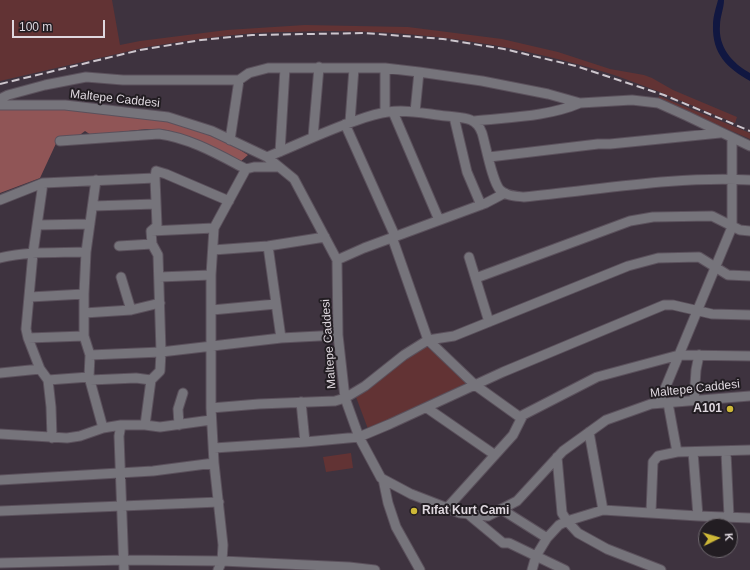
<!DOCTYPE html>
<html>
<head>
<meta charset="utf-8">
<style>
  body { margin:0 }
  #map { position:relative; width:750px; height:570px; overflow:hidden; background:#3e333f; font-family:Arial,sans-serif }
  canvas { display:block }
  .north { position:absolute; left:698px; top:518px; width:40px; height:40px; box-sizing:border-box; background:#221d22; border:1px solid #6e686e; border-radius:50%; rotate:85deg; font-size:11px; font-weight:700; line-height:16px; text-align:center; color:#dfd8df }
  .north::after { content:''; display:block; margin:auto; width:14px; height:18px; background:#ceb837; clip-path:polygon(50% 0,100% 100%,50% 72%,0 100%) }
  .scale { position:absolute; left:12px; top:20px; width:93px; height:18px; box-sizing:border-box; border:2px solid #dfd8df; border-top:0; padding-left:5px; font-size:12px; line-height:14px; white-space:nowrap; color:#dfd8df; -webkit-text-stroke:3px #221d22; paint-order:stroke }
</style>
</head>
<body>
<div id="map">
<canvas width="750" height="570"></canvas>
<div class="north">K</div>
<div class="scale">100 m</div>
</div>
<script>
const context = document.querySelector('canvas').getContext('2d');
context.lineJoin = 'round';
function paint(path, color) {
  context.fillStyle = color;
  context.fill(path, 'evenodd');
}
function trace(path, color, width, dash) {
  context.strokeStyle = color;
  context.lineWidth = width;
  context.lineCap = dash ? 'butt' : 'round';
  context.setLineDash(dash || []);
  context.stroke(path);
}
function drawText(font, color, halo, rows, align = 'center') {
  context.font = font + ' Arial,sans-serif';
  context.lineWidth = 4;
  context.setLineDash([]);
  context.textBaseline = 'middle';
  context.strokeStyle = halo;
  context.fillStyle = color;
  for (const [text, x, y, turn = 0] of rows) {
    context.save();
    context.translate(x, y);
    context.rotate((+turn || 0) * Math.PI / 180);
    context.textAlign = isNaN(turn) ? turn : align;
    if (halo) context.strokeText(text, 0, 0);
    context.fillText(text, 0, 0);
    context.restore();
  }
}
paint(new Path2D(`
  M0,0H112L120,45L140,41L227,30L305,25L408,27L502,39L558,52L610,69L644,75L652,78L673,90L737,117L735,123C695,107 655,89 614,75C510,42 401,27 291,32C279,32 267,32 255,33C219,36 182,41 147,47L0,81Z
  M659,96L750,133V139L658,99Z
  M425,345L469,382L368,429L356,397Z
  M351,453L353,468L326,472L323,457Z`), '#623334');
paint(new Path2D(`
  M32,106L169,120L227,142L248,155L241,161L215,148L167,130L147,129L91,135L85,131L77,137H59L40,178L0,193V107Z`), '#905556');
paint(new Path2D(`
  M718,0H724C724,8 720,17 720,25C718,47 732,63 750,73V81C727,68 712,54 713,25C713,16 716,8 718,0Z`), '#111741');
const minor = new Path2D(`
  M385,68V112
  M0,99L8,95L45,85L86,77L123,80H239
  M0,105H65L168,117L212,131L267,157L294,179L337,260L338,335L345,398L359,437L381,478L411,494L460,513L488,516L517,501L563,451L606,420L651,404L750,396
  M393,112L439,220
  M415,112L419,72
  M454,117L467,172L481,205
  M474,121C509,117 547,117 580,103
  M350,122L354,68
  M345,124L395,236
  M313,137L319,67
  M230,140L239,80L249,73L268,68H385L419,72L482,81L548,94L580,103L632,100L658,103L687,116L750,146
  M60,141L159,134C190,138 219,155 246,169
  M280,152L285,68
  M267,157C297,145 325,131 355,121C366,117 377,113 388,112C407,109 427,114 446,116C462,118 476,116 482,133C486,146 492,181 500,190C506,196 515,196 524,197C599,190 674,176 750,180
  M489,157L598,144H610L720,133
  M96,180L86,252L84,294V336L90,355L89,377L103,428
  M0,200L43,183
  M93,206L156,204
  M37,225L90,224
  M151,231L214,228
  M392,237L428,340L475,385L521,418
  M119,246L152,244
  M268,246L281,338
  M213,250L268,246L325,237
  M469,257L489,322
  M0,258C28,251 57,253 86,252
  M337,260L364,248L486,203L505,193
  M121,277L131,310
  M159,277L211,275
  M476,278L630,221L653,217L712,216L740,230L750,231
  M30,297L84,294
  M212,310L276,304
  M84,313L131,310L160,303
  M28,338L84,336
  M90,355L161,352L281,338L338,335
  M0,373L40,369
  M48,380L89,377
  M90,380L136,378L151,380
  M694,400L696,370L699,355
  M659,403L732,227V138
  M668,403L677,452
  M211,408L259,404L335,401L345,398L365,386L404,355L428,340L454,336L628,266L658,258L699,257L728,275L750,276
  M427,408L495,455
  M121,425L119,436L124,570
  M145,425L151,380L160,371L161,352L158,255L152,244L151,231L157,226L155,178L156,171L166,174L229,201
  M179,425L178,409L183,393
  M589,432L603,510
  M0,434L67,438L80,436L103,428L121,425H145L160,427L211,420
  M52,438L51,407L48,380L40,369L28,338L26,329L33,253L43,183L155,178
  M305,442L359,437L390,424L503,372L664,305H673L712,314L750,315
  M214,448L305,442L301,402
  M693,452L698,516
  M726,452L729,517
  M557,457L562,513L567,521L578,533L607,549L661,570
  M383,479L388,503L396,527L420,570
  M0,480L153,471L214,463
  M447,508L513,435L523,415L597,377L679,355L750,356
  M501,509L547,538
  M0,511L219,502
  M651,512L653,462L658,456L677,452L750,450
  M468,514L503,543H509L565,570
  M0,563L124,560L222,561L349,567L375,570
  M218,570L222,561L223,545L214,463L211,408V275L214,228L246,169L254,167H279
  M532,570L536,556L547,538L559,525L567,521L603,510L698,516L750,518`);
trace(minor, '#5b515c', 11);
trace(minor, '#76747b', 9);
trace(new Path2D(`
  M0,84L140,50L201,40L252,35L364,33L443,39L504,49L576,66L664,95L750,131`), '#cdc6cd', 2, [8, 4]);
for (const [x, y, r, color] of [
  [730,409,4,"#ceb837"],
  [414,511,4,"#ceb837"]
]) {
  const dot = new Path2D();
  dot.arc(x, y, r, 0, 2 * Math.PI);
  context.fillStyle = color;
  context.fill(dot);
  trace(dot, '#221d22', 1.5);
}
drawText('12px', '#dfd8df', '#221d22', [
  ["Maltepe Caddesi",115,99,6],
  ["Maltepe Caddesi",329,344,-94],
  ["Maltepe Caddesi",695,389,-6]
]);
drawText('bold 12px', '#dfd8df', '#221d22', [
  ["A101",722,409],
  ["Rıfat Kurt Cami",422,511,"left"]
], 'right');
</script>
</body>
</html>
